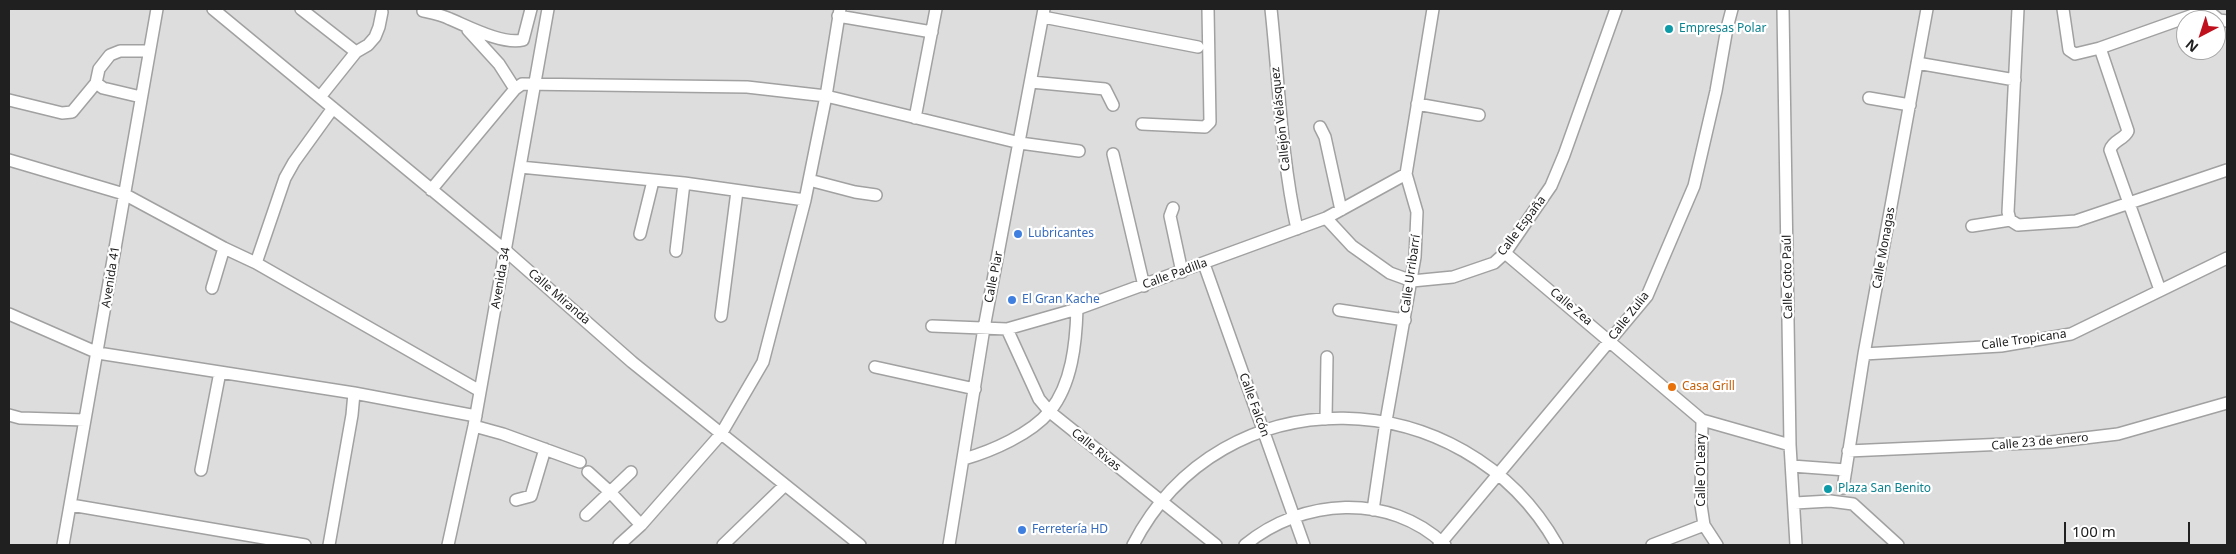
<!DOCTYPE html>
<html>
<head>
<meta charset="utf-8">
<style>
  body { margin:0 }
  #map { position:relative; width:2236px; height:554px; overflow:hidden; background:#f0ede8; font-family:"Noto Sans",sans-serif }
  canvas { display:block }
  .frame { position:absolute; inset:0; border:10px solid #202020; pointer-events:none }
  .north { position:absolute; left:2176px; top:10px; width:50px; height:50px; box-sizing:border-box; background:#fff; border:1px solid #a6a6a6; border-radius:50%; rotate:220deg; font-size:14px; font-weight:700; line-height:20px; text-align:center; color:#202020 }
  .north::after { content:''; display:block; margin:auto; width:18px; height:22px; background:#c1101d; clip-path:polygon(50% 0,100% 100%,50% 72%,0 100%) }
  .scale { position:absolute; left:2064px; top:522px; width:126px; height:22px; box-sizing:border-box; border:2px solid #202020; border-top:0; padding-left:6px; font-size:15px; line-height:18px; white-space:nowrap; color:#202020; -webkit-text-stroke:4px #fff; paint-order:stroke }
</style>
</head>
<body>
<div id="map">
<canvas width="2236" height="554"></canvas>
<div class="frame"></div>
<div class="north">N</div>
<div class="scale">100 m</div>
</div>
<script>
const context = document.querySelector('canvas').getContext('2d');
context.lineJoin = 'round';
function paint(path, color) {
  context.fillStyle = color;
  context.fill(path, 'evenodd');
}
function trace(path, color, width, dash) {
  context.strokeStyle = color;
  context.lineWidth = width;
  context.lineCap = dash ? 'butt' : 'round';
  context.setLineDash(dash || []);
  context.stroke(path);
}
function drawText(font, color, halo, rows, align = 'center') {
  context.font = font + ' "Noto Sans",sans-serif';
  context.lineWidth = 4.5;
  context.setLineDash([]);
  context.textBaseline = 'middle';
  context.strokeStyle = halo;
  context.fillStyle = color;
  for (const [text, x, y, turn = 0] of rows) {
    context.save();
    context.translate(x, y);
    context.rotate((+turn || 0) * Math.PI / 180);
    context.textAlign = isNaN(turn) ? turn : align;
    if (halo) context.strokeText(text, 0, 0);
    context.fillText(text, 0, 0);
    context.restore();
  }
}
paint(new Path2D(`
  M9,9H2227V545H9ZM2186,20H2216V50H2186Z`), '#dedddd');
const minor = new Path2D(`
  M213,9L506,251L632,362L860,545
  M301,9L356,52
  M1271,9C1279,83 1281,156 1297,229
  M1783,9L1790,445L1796,545
  M2018,9L2008,212L2010,220L2018,225L2076,221L2227,170
  M2063,9L2069,50L2075,54L2100,48
  M423,11C432,13 442,15 450,19C469,27 503,45 523,40L531,9
  M838,16L932,32
  M1043,17L1198,47
  M468,30L499,64L515,89
  M1917,63L2015,80
  M1031,82L1105,89L1113,105
  M96,83L103,88L141,97
  M320,97L356,52L368,45L375,37L379,27L382,12
  M1869,98L1910,105
  M9,100L62,113L72,112L96,83L99,69L110,55L120,51H149
  M1417,104L1479,115
  M915,118L936,9
  M1142,124L1205,127L1210,122L1208,9
  M1320,127L1325,137L1341,210
  M1113,154L1144,286
  M9,160L124,194L224,248L256,263L480,391
  M520,167L684,183L805,200
  M809,180L855,192L876,195
  M431,190L515,89L522,84L747,87L826,96L1020,143L1079,151
  M1173,208L1170,216L1182,272
  M1326,218L1352,246L1390,273L1412,281L1453,277L1494,263L1505,253L1551,186L1564,155L1616,9
  M1972,226L2010,220
  M640,234L653,181
  M676,251L684,183
  M1505,253L1702,420L1790,445
  M256,263L285,178L294,162L333,108
  M1204,264L1304,545
  M212,288L224,248
  M2160,290L2110,150C2113,140 2124,140 2128,131L2100,48L2207,10L2219,20L2227,21
  M1339,310L1405,320
  M9,314L98,353L354,393L352,415L329,545
  M721,316L737,191
  M932,326L1007,329L1077,309L1326,218L1406,174
  M1007,329L1039,399L1050,412L1216,545
  M1864,354L2001,346L2071,334L2227,258
  M875,367L975,389
  M354,393L476,416
  M9,415L20,418L85,420
  M1326,419L1327,357
  M1702,420L1701,505L1704,525L1717,545
  M474,426L503,434L580,462
  M1848,451L2051,442L2118,434L2227,403
  M964,459C992,451 1031,434 1050,411C1072,384 1076,343 1077,309
  M1792,466L1846,470
  M201,470L220,372
  M588,472L610,492L641,525
  M1843,488L1864,354L1927,9
  M516,500L531,496L545,449
  M1795,503L1830,501L1853,504L1898,545
  M71,505L305,545
  M1373,510L1386,421L1415,257L1417,212L1406,174L1433,9
  M586,515L631,472
  M63,545L157,9
  M448,545L474,426L548,9
  M619,545L641,525L721,434L763,362L805,200L826,96L840,9
  M723,545L785,485
  M949,545L984,328L1044,9
  M1133,545C1222,372 1464,380 1557,545
  M1245,545C1302,498 1389,492 1445,545
  M1439,545L1647,296L1694,186L1716,91L1727,28L1732,9
  M1652,545L1704,525`);
trace(minor, '#a1a1a1', 14);
trace(minor, '#fff', 11);
for (const [x, y, r, color] of [
  [1669,29,5,"#0f9aa8"],
  [1018,234,5,"#3f7fe0"],
  [1012,300,5,"#3f7fe0"],
  [1672,387,5,"#e8710a"],
  [1828,489,5,"#0f9aa8"],
  [1022,530,5,"#3f7fe0"]
]) {
  const dot = new Path2D();
  dot.arc(x, y, r, 0, 2 * Math.PI);
  context.fillStyle = color;
  context.fill(dot);
  trace(dot, '#fff', 2);
}
drawText('12px', '#0d838f', '#fff', [
  ["Empresas Polar",1679,29],
  ["Plaza San Benito",1838,489]
], 'left');
drawText('12px', '#202020', '#fff', [
  ["Callejón Velásquez",1281,119,-96],
  ["Calle España",1522,226,-53],
  ["Calle Monagas",1884,248,-80],
  ["Calle Padilla",1175,274,-20],
  ["Calle Urribarrí",1411,274,-82],
  ["Avenida 41",111,277,-81],
  ["Calle Piar",994,277,-79],
  ["Calle Coto Paúl",1788,277,-91],
  ["Avenida 34",501,278,-80],
  ["Calle Miranda",559,297,41],
  ["Calle Zea",1571,307,40],
  ["Calle Zulia",1629,316,-52],
  ["Calle Tropicana",2024,340,-8],
  ["Calle Falcón",1254,405,70],
  ["Calle 23 de enero",2040,442,-5],
  ["Calle Rivas",1096,450,39],
  ["Calle O'Leary",1702,470,-90]
]);
drawText('12px', '#366cbe', '#fff', [
  ["Lubricantes",1028,234],
  ["El Gran Kache",1022,300],
  ["Ferretería HD",1032,530]
], 'left');
drawText('12px', '#c56008', '#fff', [
  ["Casa Grill",1682,387]
], 'left');
</script>
</body>
</html>
